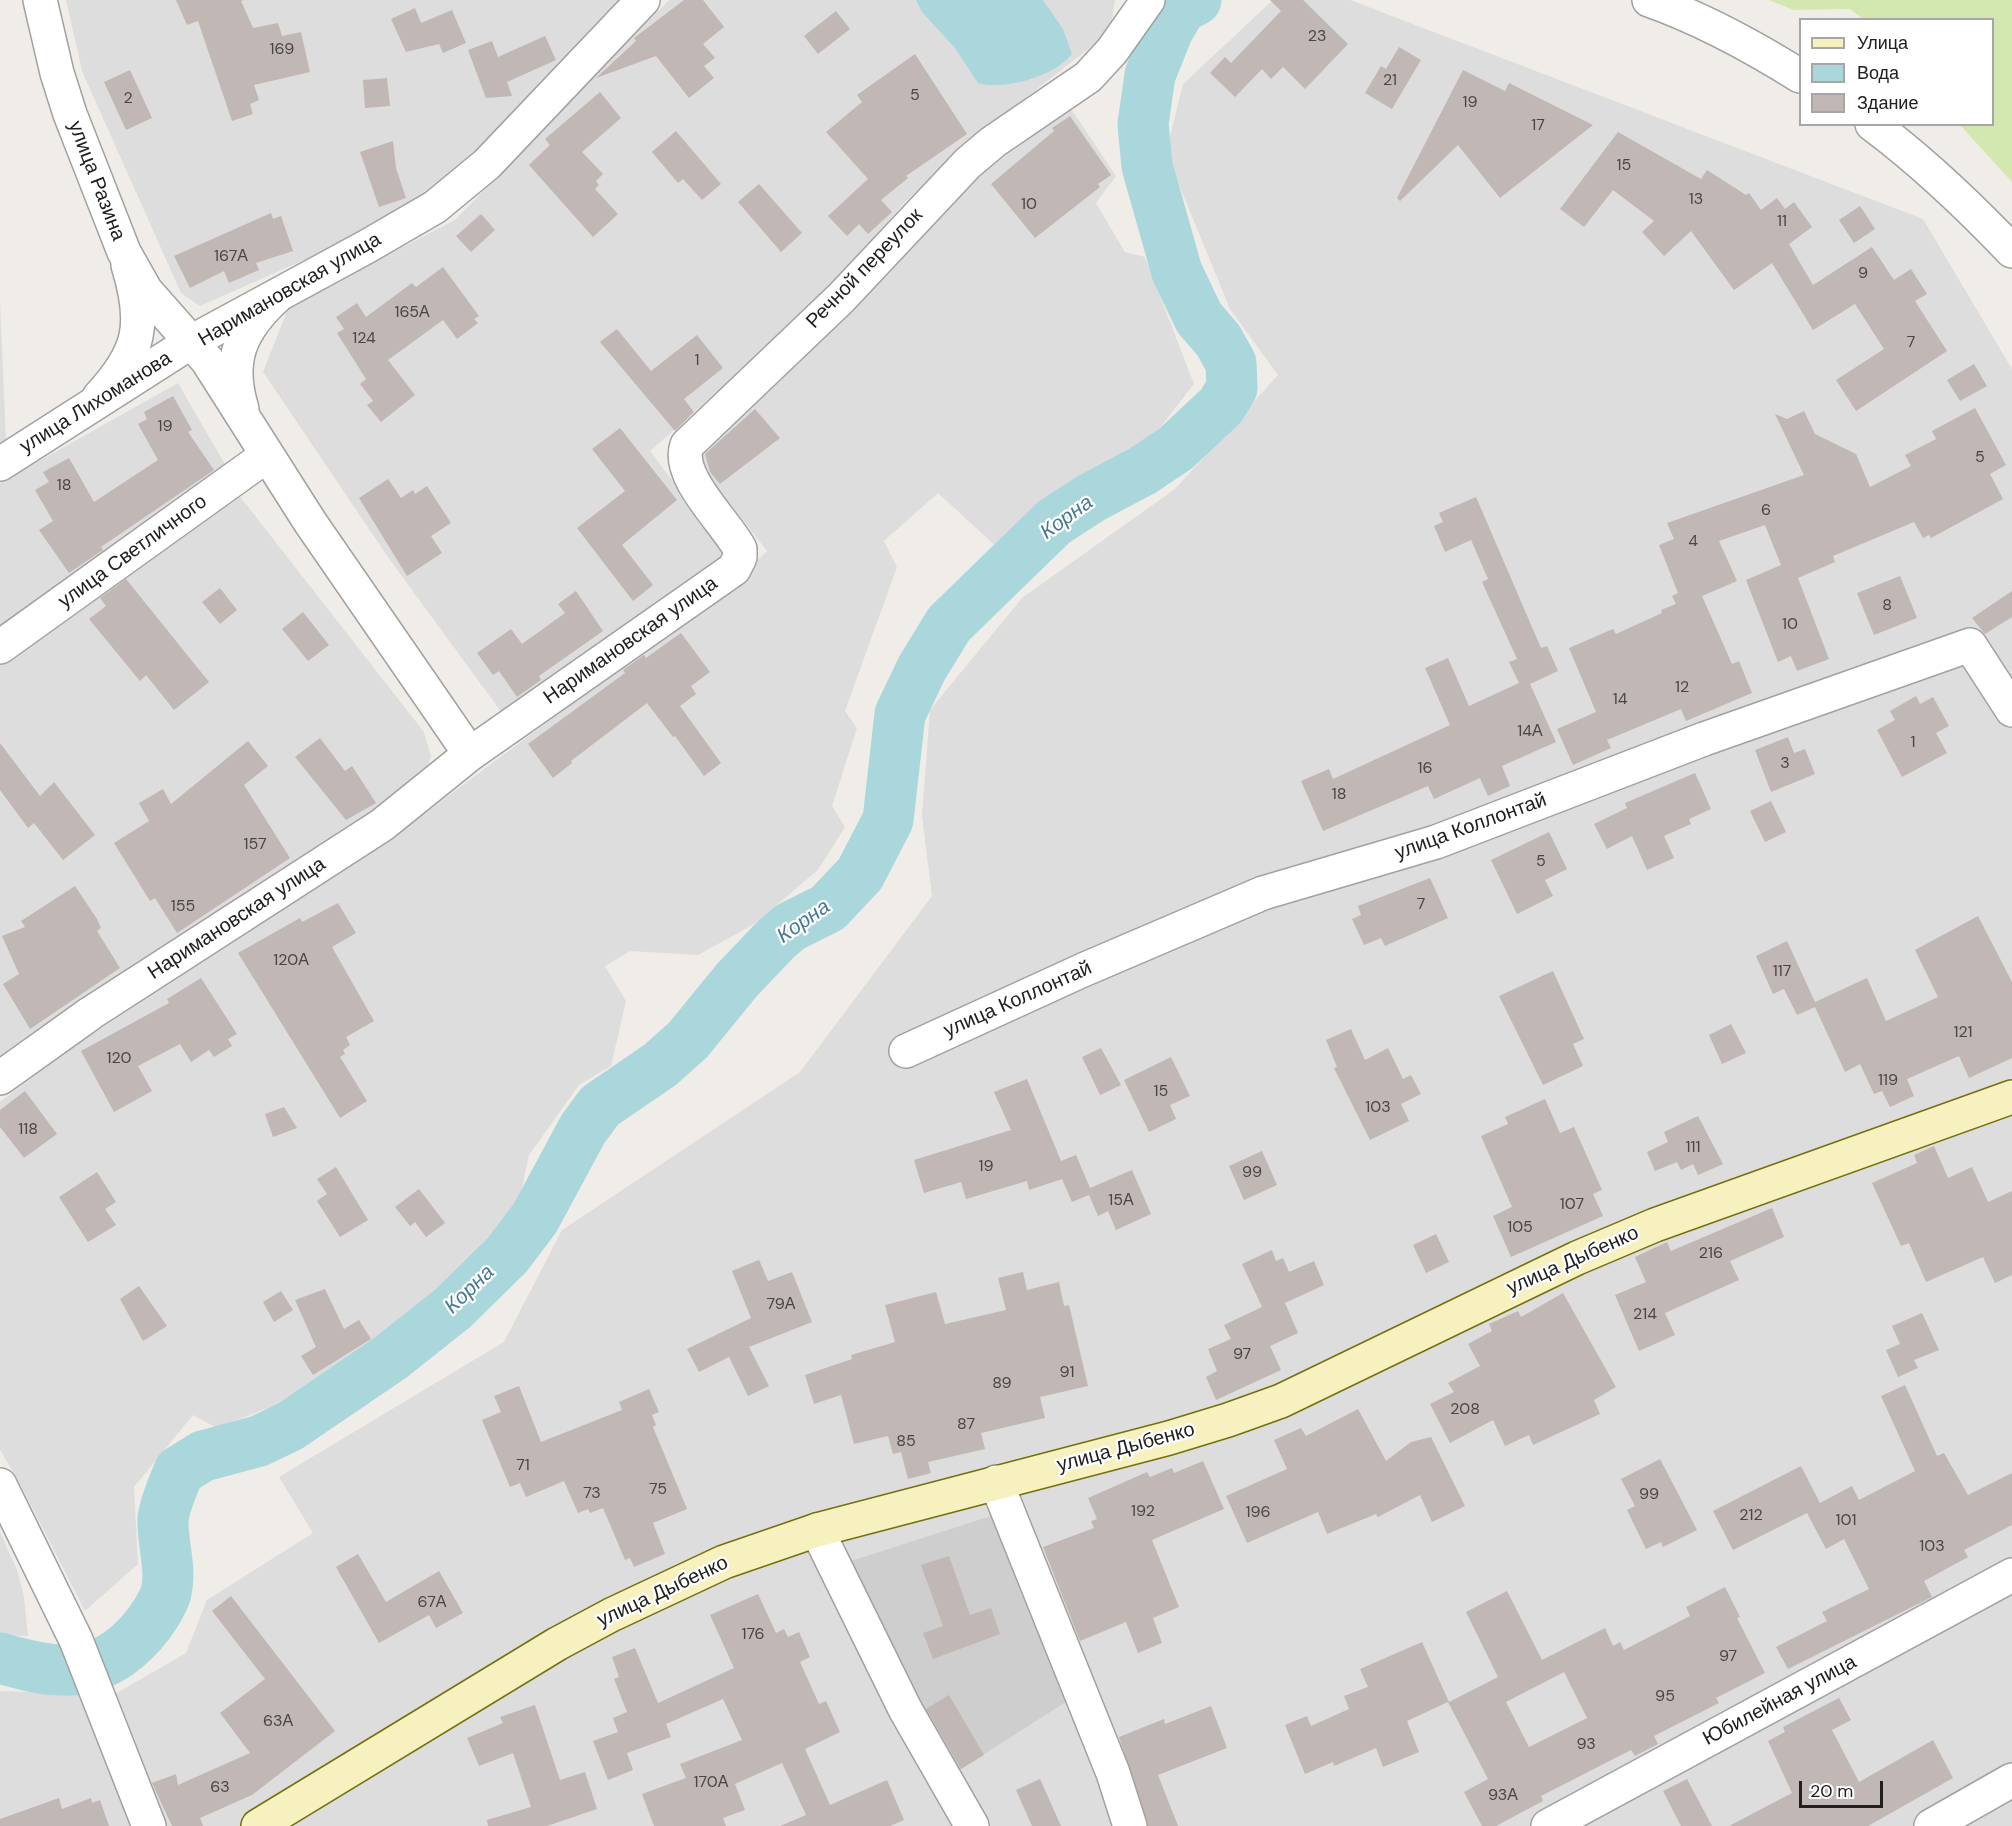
<!DOCTYPE html>
<html>
<head>
<meta charset="utf-8">
<style>
  body { margin:0 }
  #map { position:relative; width:2012px; height:1826px; overflow:hidden; background:#f0ece7; font-family:"DM Sans",sans-serif }
  canvas { display:block }
  .legend { position:absolute; left:1799px; top:18px; width:195px; height:108px; box-sizing:border-box; background:#fff; border:2px solid #a6a6a6; margin:0; padding:8px 10px; list-style:none; font-size:18px; color:#202020 }
  .legend li { display:flex; align-items:center; gap:12px; height:30px }
  .legend b { width:30px; border:2px solid #a6a6a6 }
  .scale { position:absolute; left:1799px; top:1781px; width:84px; height:27px; box-sizing:border-box; border:3px solid #202020; border-top:0; padding-left:8px; font-size:18px; line-height:21px; white-space:nowrap; color:#202020; -webkit-text-stroke:4px #fff; paint-order:stroke }
</style>
</head>
<body>
<div id="map">
<canvas width="2012" height="1826"></canvas>
<ul class="legend">
<li><b style="height:8px;background:#f6f1bf"></b>Улица</li>
<li><b style="height:16px;background:#aad7db"></b>Вода</li>
<li><b style="height:16px;background:#c1b7b4"></b>Здание</li>
</ul>
<div class="scale">20 m</div>
</div>
<script>
const context = document.querySelector('canvas').getContext('2d');
context.lineJoin = 'round';
function paint(path, color) {
  context.fillStyle = color;
  context.fill(path, 'evenodd');
}
function trace(path, color, width, dash) {
  context.strokeStyle = color;
  context.lineWidth = width;
  context.lineCap = dash ? 'butt' : 'round';
  context.setLineDash(dash || []);
  context.stroke(path);
}
function drawText(font, color, halo, rows, align = 'center') {
  context.font = font + ' "DM Sans",sans-serif';
  context.lineWidth = 4.5;
  context.setLineDash([]);
  context.textBaseline = 'middle';
  context.strokeStyle = halo;
  context.fillStyle = color;
  for (const [text, x, y, turn = 0] of rows) {
    context.save();
    context.translate(x, y);
    context.rotate((+turn || 0) * Math.PI / 180);
    context.textAlign = isNaN(turn) ? turn : align;
    if (halo) context.strokeText(text, 0, 0);
    context.fillText(text, 0, 0);
    context.restore();
  }
}
paint(new Path2D(`
  M66,0H619L449,182L367,232L200,306L181,293L82,71Z
  M669,0H1115L1110,32L974,138L904,203L817,304L650,451L732,559L502,713L390,560L263,372L289,306L455,220Z
  M1273,0H1350L1923,219L2012,369V1826H0V1691L115,1694L186,1653L207,1600L313,1533L279,1477L504,1342L562,1230L800,1072L932,896L922,816L930,710L1022,598L1175,489L1278,375L1230,309L1166,153L1183,84Z
  M1071,109L1116,176L1096,203L1125,252L1145,257L1194,384L1137,457L1000,550L938,493L884,541L897,567L845,711L857,728L832,806L845,827L818,870L754,924L698,955L630,951L605,966L626,1001L611,1066L579,1085L529,1155L519,1202L451,1288L275,1405L217,1428L193,1415L134,1487L138,1564L85,1611L18,1480L0,1450V1102L62,1054L385,843L734,583L767,551L691,454L969,182Z
  M0,300L6,441L0,444Z
  M178,383L227,468L0,628V483Z
  M238,494L424,732L431,757L426,769L416,780L341,836L141,960L0,1056V666Z
  M0,1532L17,1570L24,1597L28,1636L0,1635Z`), '#dedddd');
paint(new Path2D(`
  M994,1515L1069,1700L956,1772L921,1712L848,1562Z`), '#cecece');
paint(new Path2D(`
  M1769,0H2012V182L1960,125L1992,124V20L1863,19L1850,9L1794,10Z`), '#d3e7b1');
paint(new Path2D(`
  M916,0H1043L1063,29L1072,54C1055,76 1004,91 978,83L955,48L922,12Z`), '#aad7db');
trace(new Path2D(`
  M0,1658C57,1675 99,1681 142,1632C151,1622 162,1605 166,1593C172,1568 162,1543 163,1519C165,1503 173,1486 179,1471L203,1456L259,1441L290,1426L390,1358L453,1308L507,1255L535,1218L583,1129L600,1106L660,1065L688,1040L737,980L776,939L790,927L828,908L860,874L888,820L900,714L922,668L949,624L1054,522L1091,498L1142,471L1175,449L1221,406L1232,388L1231,363L1218,340L1199,318L1177,272L1147,166L1143,124L1150,75L1168,30L1181,8L1196,0`), '#aad7db', 51);
paint(new Path2D(`
  M176,0H244L241,1L253,28L278,23L282,36L301,32L310,72L254,85L259,100L250,104L253,114L232,121L198,21L187,25Z
  M684,0H703L724,27L703,44L715,58L704,66L714,78L689,98L656,56L596,78L636,41L634,38Z
  M1270,0H1303L1348,44L1305,89L1283,67L1271,79L1262,69L1235,97L1210,73L1225,57L1231,63L1281,11Z
  M415,8L421,23L452,10L466,43L443,53L439,44L406,52L391,19Z
  M836,11L850,29L818,54L804,36Z
  M545,36L556,60L507,82L512,96L486,98L468,50L492,41L498,57Z
  M1399,47L1421,60L1392,109L1365,93L1381,66L1386,69Z
  M915,54L967,134L906,176L908,178L881,200L892,212L868,234L859,224L847,236L828,216L868,179L826,132L862,102L857,95Z
  M130,70L152,118L126,130L104,82Z
  M1463,70L1505,91L1509,83L1593,125L1500,198L1458,145L1400,201L1397,198Z
  M387,78L390,106L365,108L363,80Z
  M600,92L621,118L582,152L603,174L596,181L599,185L595,189L618,214L593,237L529,165L550,145L545,139Z
  M1070,116L1111,175L1098,184L1100,187L1035,238L991,184L1054,131L1052,128Z
  M676,131L721,184L702,200L683,179L678,183L652,152Z
  M1618,132L1701,179L1707,170L1746,195L1749,193L1761,210L1777,198L1785,209L1794,202L1812,227L1789,244L1813,285L1872,247L1894,280L1911,269L1927,294L1915,301L1947,351L1856,411L1836,380L1884,349L1855,304L1813,330L1772,263L1734,290L1691,231L1664,256L1642,232L1654,221L1613,190L1584,227L1560,209Z
  M393,141L396,168L406,198L379,207L360,152Z
  M759,184L802,233L781,252L738,202Z
  M1860,206L1875,229L1854,243L1839,220Z
  M271,213L273,219L281,216L293,251L256,263L259,270L229,283L224,271L190,288L174,256Z
  M481,214L495,230L471,252L456,236Z
  M443,267L479,316L474,319L478,323L457,339L443,320L388,360L415,395L381,422L367,405L373,401L360,384L366,379L337,333L344,329L336,317L357,303L366,317L412,283L416,287Z
  M617,329L651,371L697,335L723,368L684,399L694,412L675,431L600,342Z
  M1974,364L1987,386L1960,401L1947,380Z
  M173,396L192,430L188,432L214,470L101,547L103,550L69,573L39,530L53,521L35,490L49,482L43,472L69,458L94,502L158,460L138,424L147,419L144,412Z
  M1975,408L2006,465L1990,474L2003,499L1931,538L1929,535L1923,538L1914,522L1833,556L1835,562L1798,578L1829,659L1797,671L1791,656L1778,662L1746,580L1781,565L1765,525L1719,541L1737,581L1702,596L1732,664L1739,661L1752,693L1686,721L1681,709L1607,740L1611,748L1573,765L1557,729L1596,712L1569,648L1613,629L1616,634L1662,613L1661,610L1676,604L1672,596L1678,593L1659,545L1674,539L1667,523L1804,475L1775,414L1787,419L1804,411L1815,434L1856,454L1870,487L1911,466L1905,455L1936,439L1932,431Z
  M755,409L780,438L720,484L710,472L705,454Z
  M620,428L677,500L622,545L653,585L633,601L577,528L625,491L592,449Z
  M388,479L401,498L413,490L415,494L427,486L451,523L431,536L442,553L407,576L359,498Z
  M1476,497L1541,648L1547,646L1558,671L1530,684L1556,742L1502,766L1510,786L1488,796L1480,778L1434,799L1428,786L1323,831L1301,781L1329,769L1333,779L1450,725L1425,668L1448,658L1469,706L1519,683L1509,662L1517,659L1482,582L1488,579L1471,540L1445,552L1434,526L1443,522L1439,513Z
  M1900,576L1917,618L1874,635L1857,593Z
  M126,579L209,682L174,710L146,675L140,681L89,619L106,606L100,598Z
  M220,588L237,610L220,624L202,602Z
  M576,591L603,631L539,676L541,680L517,697L499,671L493,675L477,653L511,629L522,644L565,613L558,604Z
  M2012,591V617L1985,634L1972,618Z
  M303,612L329,645L308,661L282,629Z
  M681,633L710,672L691,686L696,694L680,706L721,763L704,776L675,736L673,737L647,703L571,761L572,763L553,778L528,744L625,673L623,670L644,655L646,658Z
  M1916,696L1920,704L1933,697L1949,726L1936,733L1947,753L1902,777L1877,730L1895,720L1890,711Z
  M1788,737L1794,753L1805,749L1815,774L1771,792L1755,750Z
  M320,738L345,771L352,766L376,803L346,820L295,757Z
  M248,741L268,766L244,785L290,858L177,933L155,898L150,901L114,843L149,821L139,803L163,789L171,804Z
  M0,743L40,796L54,782L95,835L63,860L34,823L28,828L0,790Z
  M1695,773L1711,809L1689,819L1691,824L1664,836L1674,858L1647,870L1632,836L1607,849L1594,824L1627,808L1625,803Z
  M1771,801L1786,832L1765,842L1750,811Z
  M1549,832L1567,869L1545,880L1553,896L1517,914L1491,860Z
  M1430,878L1448,918L1385,946L1381,938L1364,945L1352,919L1361,915L1358,906Z
  M75,886L97,919L101,928L97,931L120,968L30,1029L3,984L19,974L2,936L25,927L21,921Z
  M338,903L356,933L332,947L374,1021L346,1037L350,1045L343,1050L345,1054L340,1057L367,1101L340,1118L238,953L300,918L302,922Z
  M1978,916L2012,982V1058L1969,1078L1959,1056L1907,1079L1914,1096L1890,1107L1882,1091L1874,1094L1860,1064L1845,1072L1815,1007L1797,1015L1784,989L1773,994L1756,956L1787,941L1815,1002L1867,978L1886,1021L1938,997L1915,950Z
  M1553,971L1584,1039L1573,1044L1583,1066L1543,1085L1499,996Z
  M201,978L237,1034L228,1039L232,1046L214,1057L209,1050L191,1062L180,1044L138,1066L152,1091L114,1112L81,1051L169,1003L167,999Z
  M1731,1024L1746,1053L1722,1064L1709,1035Z
  M1351,1029L1365,1060L1388,1048L1403,1079L1411,1075L1421,1094L1401,1104L1409,1121L1370,1140L1334,1068L1337,1067L1326,1040Z
  M1101,1048L1121,1085L1100,1095L1082,1057Z
  M1171,1057L1190,1096L1170,1105L1176,1119L1149,1132L1124,1080Z
  M1027,1079L1061,1161L1076,1155L1090,1188L1132,1170L1151,1214L1116,1230L1108,1211L1098,1216L1089,1195L1072,1202L1062,1179L1029,1190L1027,1181L966,1199L961,1182L924,1193L914,1160L1011,1130L994,1092Z
  M25,1091L57,1134L24,1158L0,1127V1110Z
  M1545,1099L1560,1133L1574,1127L1602,1190L1593,1194L1603,1216L1511,1257L1493,1216L1512,1207L1481,1136L1508,1124L1505,1117Z
  M284,1107L297,1128L273,1137L265,1114Z
  M1698,1116L1723,1164L1698,1175L1693,1164L1681,1170L1677,1162L1655,1171L1647,1152L1668,1142L1664,1132Z
  M1934,1146L1948,1178L1972,1167L1988,1202L2012,1191V1275L1995,1283L1983,1257L1926,1282L1909,1243L1901,1246L1872,1183L1917,1163L1914,1155Z
  M1262,1151L1277,1185L1244,1200L1229,1166Z
  M336,1167L368,1220L340,1237L317,1201L327,1194L317,1179Z
  M97,1172L116,1202L105,1209L116,1225L88,1242L59,1197Z
  M419,1189L445,1223L426,1237L415,1222L410,1226L395,1207Z
  M1772,1208L1784,1237L1730,1261L1739,1280L1665,1313L1675,1335L1639,1351L1615,1295L1646,1282L1635,1257L1667,1242L1671,1251Z
  M1436,1234L1449,1262L1426,1273L1413,1245Z
  M1272,1250L1276,1261L1283,1258L1289,1272L1314,1261L1324,1285L1285,1303L1298,1333L1270,1346L1281,1370L1216,1400L1206,1377L1217,1371L1208,1349L1231,1339L1224,1325L1262,1307L1242,1264Z
  M759,1260L768,1281L792,1272L812,1322L749,1347L769,1386L748,1396L729,1357L699,1372L687,1349L751,1318L732,1271Z
  M1023,1272L1027,1290L1059,1282L1064,1306L1069,1305L1088,1386L1040,1397L1045,1418L981,1433L985,1449L928,1462L931,1473L908,1479L901,1452L893,1454L888,1436L854,1444L841,1395L814,1404L805,1375L852,1359L851,1355L895,1342L885,1305L936,1292L945,1324L1006,1310L998,1278Z
  M139,1286L167,1326L143,1341L120,1299Z
  M325,1289L344,1329L359,1320L371,1339L313,1375L301,1356L316,1347L295,1300Z
  M281,1291L293,1310L274,1322L263,1302Z
  M1563,1293L1616,1387L1594,1400L1600,1414L1533,1445L1529,1435L1505,1446L1493,1420L1450,1443L1430,1404L1454,1392L1448,1383L1480,1366L1468,1344L1492,1331L1489,1324L1518,1311L1521,1317Z
  M1922,1313L1939,1350L1914,1360L1918,1368L1898,1377L1886,1350L1900,1344L1892,1326Z
  M1905,1385L1937,1456L1944,1453L1968,1495L2012,1473V1525L1964,1550L1968,1557L1924,1581L1932,1597L1788,1669L1776,1647L1827,1621L1822,1612L1869,1589L1844,1539L1826,1549L1807,1513L1733,1550L1713,1511L1801,1466L1820,1503L1852,1486L1859,1500L1915,1471L1881,1396Z
  M519,1386L541,1442L622,1410L619,1402L649,1389L659,1412L652,1415L656,1425L653,1427L687,1509L653,1523L665,1554L634,1567L630,1558L625,1560L603,1508L590,1513L588,1509L578,1513L564,1481L526,1497L520,1483L510,1487L482,1420L501,1412L494,1396Z
  M1358,1409L1386,1461L1411,1442L1431,1437L1465,1506L1432,1522L1420,1495L1378,1517L1376,1514L1327,1534L1318,1512L1247,1543L1226,1496L1287,1469L1274,1440L1301,1428L1306,1436Z
  M1660,1459L1697,1530L1663,1547L1661,1542L1646,1549L1627,1510L1635,1506L1621,1479Z
  M1203,1461L1224,1509L1152,1540L1179,1607L1153,1618L1162,1643L1138,1653L1126,1622L1080,1641L1043,1547L1094,1528L1091,1521L1097,1519L1088,1498L1147,1472L1150,1477L1172,1468L1174,1473Z
  M358,1554L386,1602L439,1571L463,1613L436,1628L429,1615L379,1643L336,1567Z
  M949,1556L970,1615L991,1608L1000,1634L933,1659L923,1633L943,1626L921,1565Z
  M1725,1587L1740,1617L1737,1618L1765,1673L1716,1698L1719,1703L1654,1736L1658,1744L1635,1756L1631,1750L1541,1796L1543,1801L1496,1826H1482L1464,1792L1488,1779L1448,1702L1407,1721L1419,1752L1383,1767L1376,1748L1334,1766L1333,1762L1305,1774L1285,1725L1307,1716L1311,1726L1349,1709L1344,1696L1368,1687L1360,1669L1422,1642L1449,1702L1498,1677L1466,1612L1507,1591L1542,1660L1605,1628L1613,1646L1620,1642L1624,1650L1690,1616L1686,1607ZM1564,1672L1587,1718L1529,1747L1506,1702Z
  M758,1594L776,1633L784,1629L788,1637L799,1632L810,1657L800,1662L819,1704L826,1701L840,1732L805,1749L830,1805L887,1780L904,1820L890,1826H780L806,1815L782,1763L735,1784L745,1810L723,1818L726,1826H654L642,1794L686,1778L680,1764L742,1740L723,1699L666,1724L671,1737L627,1753L633,1770L608,1780L593,1741L618,1732L613,1718L627,1712L614,1679L619,1677L612,1657L635,1648L658,1703L734,1668L710,1615Z
  M231,1596L335,1731L252,1795L200,1818L203,1826H172L152,1783L176,1774L178,1785L250,1753L220,1713L265,1679L212,1611Z
  M949,1695L984,1755L961,1769L926,1709Z
  M1839,1698L1851,1720L1832,1730L1859,1782L1933,1740L1953,1778L1868,1826H1729L1792,1793L1768,1741L1785,1732L1783,1727Z
  M535,1705L560,1780L585,1772L597,1809L547,1826H488L487,1820L531,1807L513,1753L479,1766L467,1738L503,1723L500,1717Z
  M1211,1706L1227,1748L1158,1775L1178,1826H1148L1119,1737L1164,1719L1165,1724Z
  M1040,1779L1061,1826H1032L1016,1790Z
  M1687,1779L1712,1826H1681L1663,1791Z
  M59,1798L62,1809L91,1798L92,1803L100,1800L109,1826H0V1819Z`), '#c1b7b4');
const minor = new Path2D(`
  M99,397C141,352 146,324 128,265
  M242,409C227,361 240,330 276,297
  M0,647L266,456
  M470,754L734,569L740,557V549C726,522 675,476 687,445L841,298L968,163L993,142L1088,77L1112,51L1148,0
  M906,1051L1083,970L1263,893L1436,842L1704,739L1970,645L2012,710
  M0,1078L91,1013L382,825L470,754L310,522L207,360L191,342
  M996,1482L1113,1773L1130,1826
  M0,1485L76,1640L149,1826
  M817,1530L905,1709L972,1826
  M1548,1826L2012,1575
  M1931,1826L2012,1780`);
const tertiary = new Path2D(`
  M40,0L57,73L70,114L124,252L146,291L191,342
  M1649,0C1703,19 1752,46 1800,76
  M1872,124C1923,162 1968,205 2012,251
  M0,464L191,342L366,247L435,207L487,164L643,0`);
const secondary = new Path2D(`
  M258,1826L557,1644L611,1615L724,1562L817,1530L1169,1438L1228,1420L1281,1401L1577,1258L1655,1225L2012,1097`);
trace(minor, '#a1a1a1', 36);
trace(tertiary, '#a1a1a1', 36);
trace(secondary, '#73700b', 36);
trace(minor, '#fff', 33);
trace(tertiary, '#fff', 33);
trace(secondary, '#f6f1bf', 33);
drawText('16px', '#484645', null, [
  ["23",1317,37],
  ["169",282,50],
  ["21",1390,81],
  ["5",915,96],
  ["2",128,99],
  ["19",1470,103],
  ["17",1538,126],
  ["15",1624,166],
  ["13",1696,200],
  ["10",1029,205],
  ["11",1782,222],
  ["167А",231,257],
  ["9",1863,274],
  ["165А",412,313],
  ["124",364,339],
  ["7",1911,343],
  ["1",697,361],
  ["19",165,427],
  ["5",1980,458],
  ["18",64,486],
  ["6",1766,511],
  ["4",1693,542],
  ["8",1887,606],
  ["10",1790,625],
  ["12",1682,688],
  ["14",1620,700],
  ["14А",1530,732],
  ["1",1913,743],
  ["3",1785,764],
  ["16",1425,769],
  ["18",1339,795],
  ["157",255,845],
  ["5",1541,862],
  ["7",1421,905],
  ["155",183,907],
  ["120А",291,961],
  ["117",1782,972],
  ["121",1963,1033],
  ["120",119,1059],
  ["119",1888,1081],
  ["15",1161,1092],
  ["103",1378,1108],
  ["118",28,1130],
  ["111",1693,1148],
  ["19",986,1167],
  ["99",1252,1173],
  ["15А",1121,1201],
  ["107",1572,1205],
  ["105",1520,1228],
  ["216",1711,1254],
  ["79А",781,1305],
  ["214",1645,1315],
  ["97",1242,1355],
  ["91",1067,1373],
  ["89",1002,1384],
  ["208",1465,1410],
  ["87",966,1425],
  ["85",906,1442],
  ["71",523,1466],
  ["75",658,1490],
  ["73",592,1494],
  ["99",1649,1495],
  ["192",1143,1512],
  ["196",1258,1513],
  ["212",1751,1516],
  ["101",1846,1521],
  ["103",1932,1547],
  ["67А",432,1603],
  ["176",753,1635],
  ["97",1728,1657],
  ["95",1665,1697],
  ["63А",278,1722],
  ["93",1586,1745],
  ["170А",711,1783],
  ["63",220,1788],
  ["93А",1503,1796]
]);
drawText('20px', '#202020', '#fff', [
  ["улица Разина",96,181,69],
  ["Речной переулок",865,269,-46],
  ["Наримановская улица",290,290,-30],
  ["улица Лихоманова",96,403,-32],
  ["улица Светличного",133,552,-36],
  ["Наримановская улица",631,641,-35],
  ["улица Коллонтай",1471,827,-20],
  ["Наримановская улица",237,919,-33],
  ["улица Коллонтай",1018,1000,-24],
  ["улица Дыбенко",1573,1261,-24],
  ["улица Дыбенко",1126,1448,-15],
  ["улица Дыбенко",663,1592,-25],
  ["Юбилейная улица",1780,1701,-28]
]);
drawText('italic 21px', '#477994', '#fff', [
  ["Корна",1067,518,-36],
  ["Корна",804,922,-35],
  ["Корна",470,1290,-44]
]);
</script>
</body>
</html>
